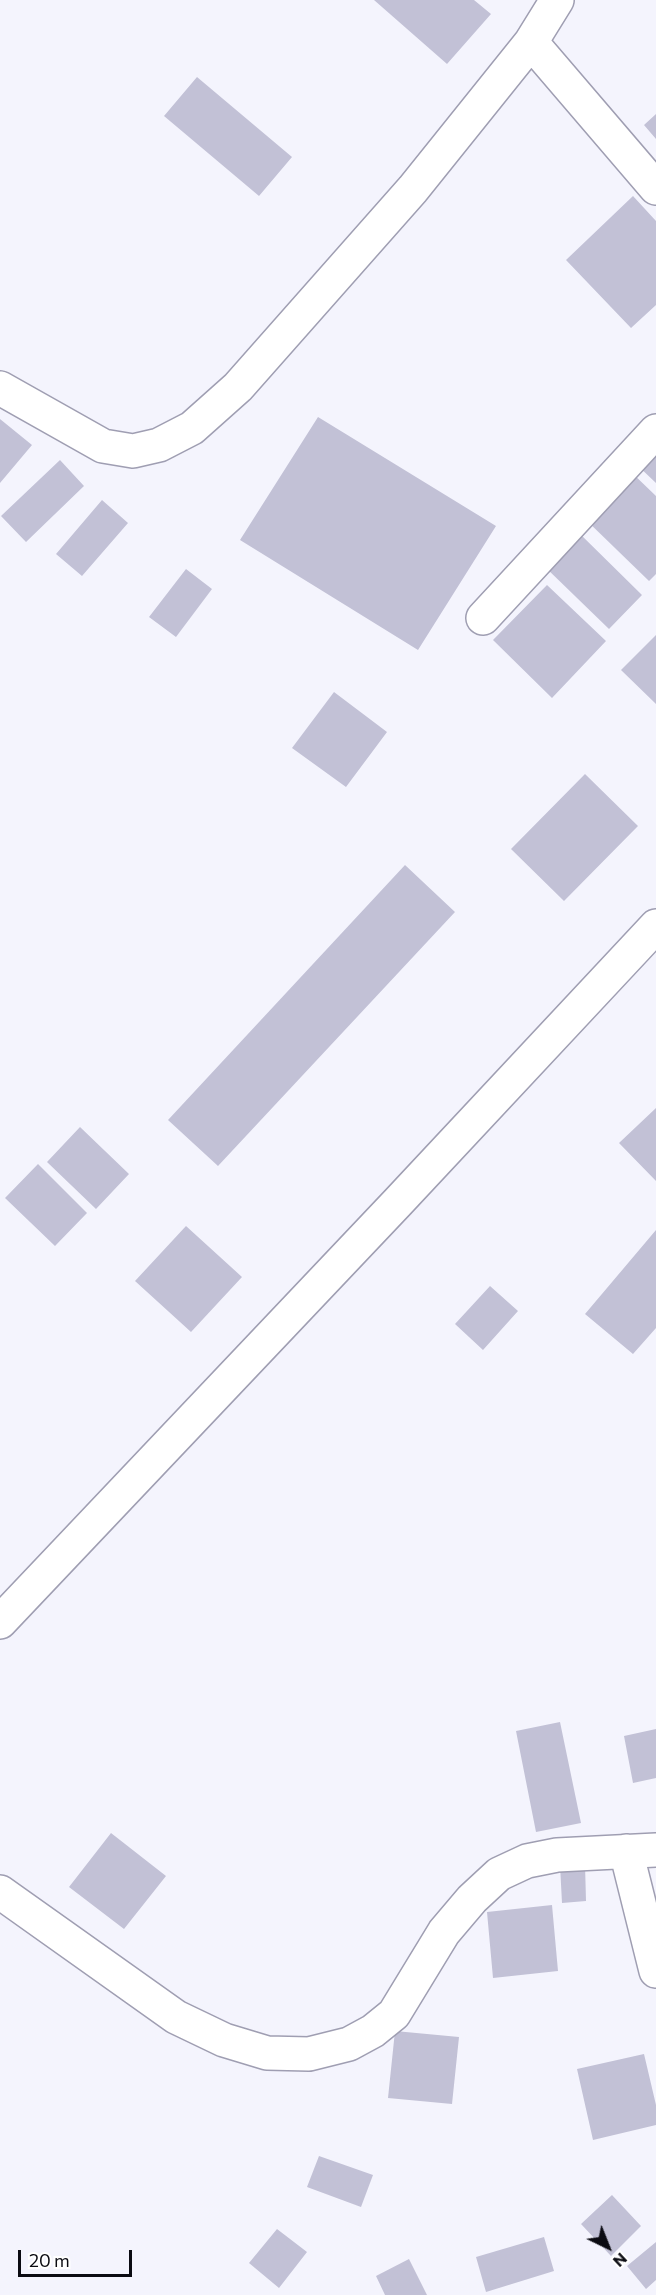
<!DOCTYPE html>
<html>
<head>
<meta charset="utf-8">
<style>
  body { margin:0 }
  #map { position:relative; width:656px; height:2295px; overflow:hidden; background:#f4f4fd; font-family:Commissioner,sans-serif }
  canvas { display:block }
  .north { position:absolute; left:578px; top:2217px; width:60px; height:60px; -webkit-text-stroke:4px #fff; paint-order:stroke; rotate:137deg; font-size:16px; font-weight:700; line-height:24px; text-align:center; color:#0b0b12 }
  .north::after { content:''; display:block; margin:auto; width:21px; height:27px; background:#0b0b12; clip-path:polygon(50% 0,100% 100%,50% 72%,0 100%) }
  .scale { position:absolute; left:18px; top:2250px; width:114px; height:27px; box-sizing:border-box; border:3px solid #0b0b12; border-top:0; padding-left:8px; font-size:18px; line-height:21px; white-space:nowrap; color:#0b0b12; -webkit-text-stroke:4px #fff; paint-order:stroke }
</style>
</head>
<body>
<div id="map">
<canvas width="656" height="2295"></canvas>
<div class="north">N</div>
<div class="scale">20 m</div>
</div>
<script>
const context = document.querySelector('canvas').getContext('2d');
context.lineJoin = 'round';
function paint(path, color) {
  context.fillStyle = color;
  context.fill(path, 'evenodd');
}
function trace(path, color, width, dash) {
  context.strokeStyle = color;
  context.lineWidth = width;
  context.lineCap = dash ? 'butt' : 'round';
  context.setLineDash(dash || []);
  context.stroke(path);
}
paint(new Path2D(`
  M374,0H474L491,14L447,64Z
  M197,77L292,157L259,196L164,116Z
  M656,114V139L644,125Z
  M633,196L656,221V305L631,328L566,260Z
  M318,417L496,526L418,650L240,540Z
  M0,419L32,445L0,483Z
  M656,442V483L636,464Z
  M60,460L84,486L26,542L1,516Z
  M629,470L656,496V574L649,581L583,517Z
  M102,500L128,523L82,576L56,554Z
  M576,530L642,595L609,629L543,565Z
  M186,569L212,589L176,637L149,617Z
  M547,585L606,641L552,698L493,640Z
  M656,635V704L621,670Z
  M334,692L387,732L346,787L292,748Z
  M585,774L638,826L564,901L511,849Z
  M405,865L455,912L218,1166L168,1120Z
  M656,1108V1181L619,1143Z
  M80,1127L129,1174L96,1209L47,1162Z
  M38,1164L87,1213L55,1246L5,1198Z
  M186,1226L242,1277L191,1332L135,1281Z
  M656,1230V1328L633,1354L585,1314Z
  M490,1286L518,1311L483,1350L455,1324Z
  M560,1722L581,1823L536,1832L516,1731Z
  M656,1729V1778L633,1783L624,1736Z
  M111,1833L166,1876L124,1929L69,1887Z
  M585,1864L586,1901L562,1903L560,1865Z
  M552,1905L558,1971L493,1978L487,1912Z
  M395,2031L459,2037L452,2104L388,2098Z
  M644,2054L656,2105V2125L593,2140L577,2069Z
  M319,2156L373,2175L361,2207L307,2187Z
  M612,2195L641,2226L611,2256L581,2224Z
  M277,2229L307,2252L279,2288L249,2263Z
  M544,2237L554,2271L486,2292L476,2257Z
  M656,2242V2280L646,2289L627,2266Z
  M409,2259L427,2295H385L376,2276Z`), '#c2c1d6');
const street = new Path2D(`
  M531,42L656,188
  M0,388L103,446L133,451L159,445L192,428L238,387L413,189L531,42L557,0
  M483,618L656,431
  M0,1622L398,1202L656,926
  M626,1851L656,1971
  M0,1892L176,2017L224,2040L267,2053L309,2054L349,2044L373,2031L394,2014L444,1932L472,1899L499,1874L527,1861L557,1855L656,1850`);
trace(street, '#9f9eb2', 36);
trace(street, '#fff', 33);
</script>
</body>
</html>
